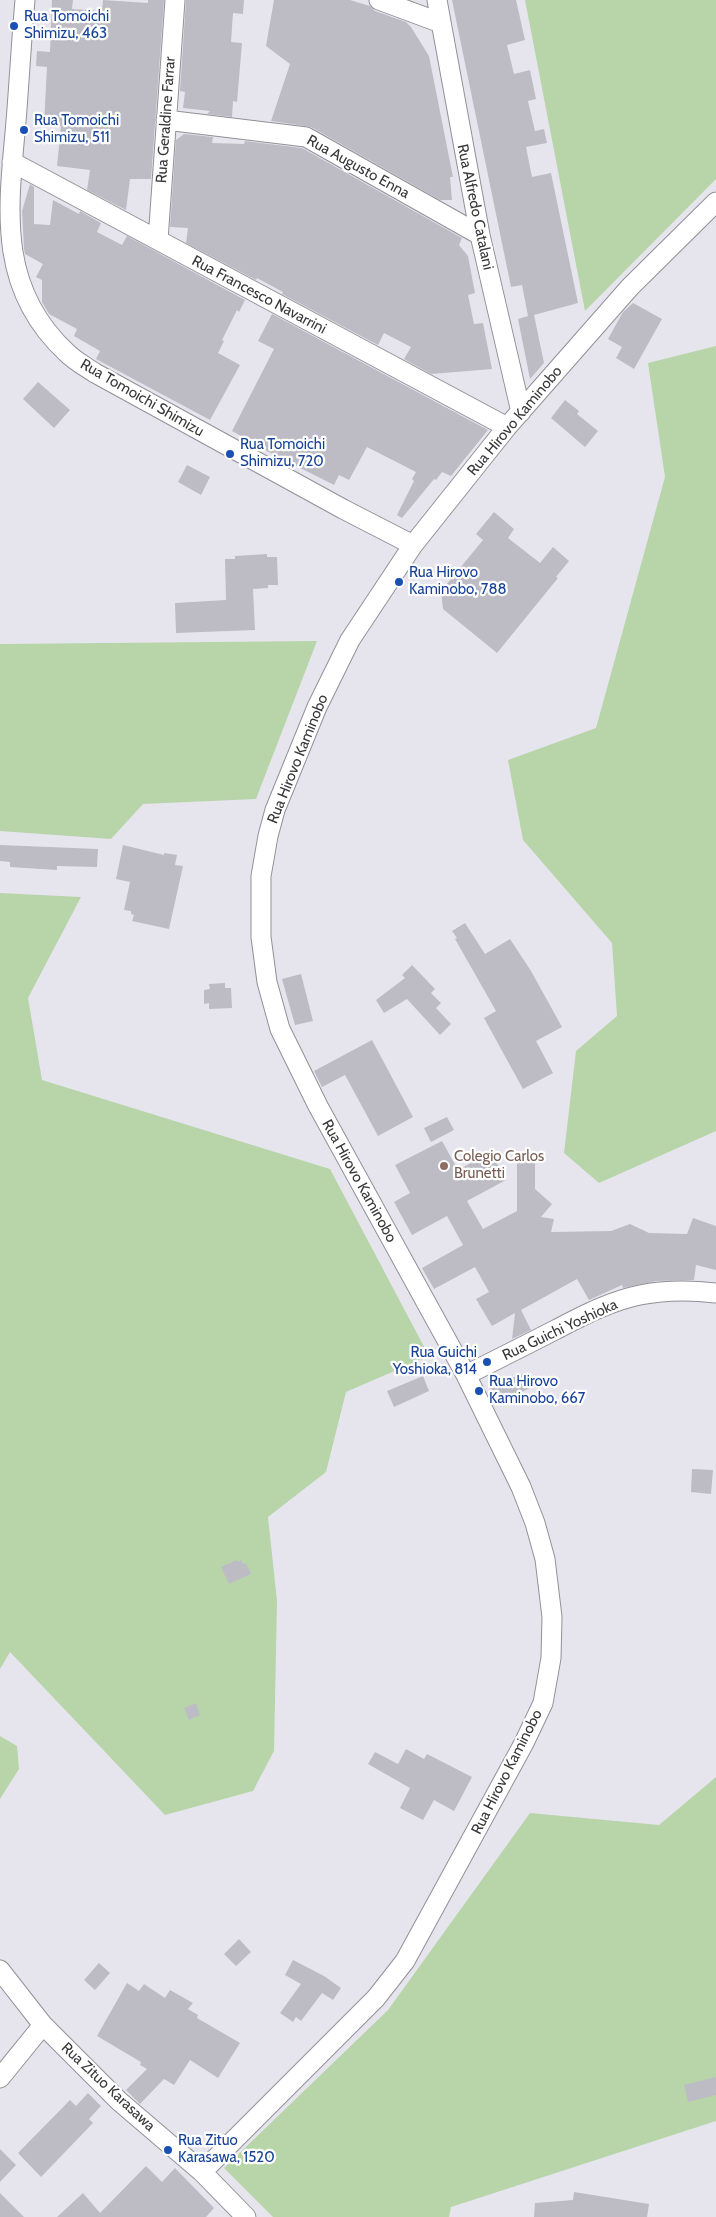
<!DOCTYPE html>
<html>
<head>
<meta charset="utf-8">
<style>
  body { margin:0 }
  canvas { display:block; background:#e6e5ee }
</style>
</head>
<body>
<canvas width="716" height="2217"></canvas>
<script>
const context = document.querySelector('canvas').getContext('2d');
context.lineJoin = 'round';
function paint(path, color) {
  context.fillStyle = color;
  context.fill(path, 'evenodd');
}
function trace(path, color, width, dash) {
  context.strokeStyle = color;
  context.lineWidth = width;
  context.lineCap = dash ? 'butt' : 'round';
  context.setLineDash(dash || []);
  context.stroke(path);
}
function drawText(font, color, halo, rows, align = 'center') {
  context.font = font + ' Cabin,sans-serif';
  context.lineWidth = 4.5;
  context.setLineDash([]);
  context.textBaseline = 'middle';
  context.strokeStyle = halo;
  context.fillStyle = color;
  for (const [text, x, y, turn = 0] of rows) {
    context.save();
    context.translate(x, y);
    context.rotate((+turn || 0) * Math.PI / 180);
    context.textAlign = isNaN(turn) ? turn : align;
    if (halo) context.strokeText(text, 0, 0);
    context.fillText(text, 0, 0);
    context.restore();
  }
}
paint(new Path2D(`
  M525,0H716V179L585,311Z
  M716,346V1131L599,1183L564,1153L576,1051L617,1016L612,943L523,840L508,760L596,728L665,477L648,363Z
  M317,641L256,799L143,804L111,839L0,831V644Z
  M0,893L81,897L28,998L42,1080L330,1169L429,1356L346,1392L326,1472L268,1517L277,1601L274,1751L253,1791L165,1815L10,1652L0,1669Z
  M0,1736L17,1746L19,1769L0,1799Z
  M716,1777V2121L451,2207L449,2217H273L224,2168L388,2010L530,1813L659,1825Z`), '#b8d5aa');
paint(new Path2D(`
  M52,0H73L72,9L102,11L103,0L148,3V0H164L151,179H130L126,210L87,190L90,170L57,166L61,126L44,124L47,67L36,66L37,51L50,52Z
  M186,0H244L243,14L233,13L231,42L242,43L237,102L233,101L232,117L207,114L210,111L183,108L185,92L180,91Z
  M274,0H350L370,6L375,11L406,22L411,27L429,56L453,177H450L452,200H440L311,127L271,121L290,64L266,46Z
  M452,0H516L525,40L507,45L514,74L530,70L536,99L528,101L535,131L544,129L547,143L526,147L532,177L551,173L578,303L534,315L544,363L530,379L518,319L528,316L522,285L511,287Z
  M184,134L213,137L212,143L244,144L245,141L302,148L462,238L459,245L468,256L475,293L468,295L474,324L483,323L492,369L431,374L404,359L411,347L384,333L378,345L282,294L283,292L257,278L256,280L186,243L188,228L170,227L176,140Z
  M30,184L34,187V224L50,225L53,200L79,214L80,211L101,223L97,232L122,245L127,236L245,300L239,312L237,310L222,340L224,341L218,353L240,365L210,420L96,359L100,351L74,336L77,329L49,314L42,302V280L36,277L43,264L25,254L24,249L22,211Z
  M633,303L662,319L634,369L616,358L622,347L608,339L623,312Z
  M272,314L488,430L451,476L442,472L436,480L434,479L402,518L397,515L414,481L412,479L416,472L367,447L349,480L339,475L334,485L241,438V436L232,431L274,349L258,341Z
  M38,382L70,410L54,428L23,399Z
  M565,400L579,411L577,414L598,431L585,447L551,418Z
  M187,465L210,477L201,495L178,482Z
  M494,512L514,529L508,538L540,563L553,547L569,561L556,577L558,578L497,653L443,609L441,591L483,540L476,534Z
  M267,554V557H277L278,585H268V588L253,589L255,630L176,633L175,603L226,600L225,559H235V556Z
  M0,845L98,849L97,867L57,866V870L10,867V862L0,861Z
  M123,845L164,855V853L177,855L175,865L183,866L169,929L132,921L134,915L131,914V911L124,910L130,882L116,879Z
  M465,923L485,954L510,939L531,971L562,1027L536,1041L553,1073L523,1089L484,1018L496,1011L455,939L457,938L452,931Z
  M412,965L435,989L431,993L441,1003L436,1008L451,1024L440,1035L407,999L384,1013L376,1000L405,978L402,975Z
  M301,974L313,1021L295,1025L282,979Z
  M225,983V988H231L232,1008L209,1009V1003L204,1004V990L210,989L209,984Z
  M372,1040L413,1117L378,1136L345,1075L322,1087L314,1071Z
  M447,1117L454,1130L431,1142L424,1128Z
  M442,1141L458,1170L491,1152L506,1180L467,1201L483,1229L517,1211V1160L535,1161V1189L552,1204L541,1217L554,1219L551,1232L611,1231L630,1224L649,1233L687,1234L693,1218L716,1226V1270L696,1265L694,1280L657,1281L623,1288L622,1285L589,1300L577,1279L521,1310L531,1330L512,1339L515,1313L492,1326L476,1299L489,1292L475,1267L434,1289L422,1268L463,1245L447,1216L412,1235L394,1202L410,1193L395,1165Z
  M523,1373L530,1388L497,1404L490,1388Z
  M423,1376L429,1391L394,1407L387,1391Z
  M692,1469L713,1470L711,1494L691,1492Z
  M237,1560L238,1562L241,1560L243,1564L246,1563L251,1574L229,1584L221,1567Z
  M196,1703L200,1715L189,1720L184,1708Z
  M406,1749L424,1759L427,1754L472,1777L454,1811L434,1800L423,1820L400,1808L410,1788L368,1764L375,1752L398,1764Z
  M239,1939L251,1952L236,1966L224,1954Z
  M293,1960L324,1976L341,1988L333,2000L322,1993L301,2021L296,2017L293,2022L280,2013L301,1984L285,1975Z
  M99,1963L110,1973L95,1990L84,1980Z
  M127,1983L139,1991L144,1984L165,1998L170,1990L193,2003L188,2009L198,2015L197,2018L240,2043L218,2078L190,2060L174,2085L164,2079L140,2104L126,2090L147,2069L140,2065L141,2062L97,2036Z
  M716,2077V2095L688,2102L684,2085Z
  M88,2093L101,2106L89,2119L93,2123L41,2177L18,2153L70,2100L76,2106Z
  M0,2149L16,2165L0,2182Z
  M146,2166L162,2182L175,2168L214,2208L206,2217H57L83,2193L100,2213Z
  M574,2192L649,2204L647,2217H534L535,2203L573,2200Z
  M0,2193L24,2217H0Z`), '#bdbcc4');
const street = new Path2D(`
  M25,0C21,44 19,89 15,133C7,217 0,291 67,353C75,361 86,367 95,373L343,509L413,545
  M379,0L441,23
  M437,0L480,235L521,412
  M166,120L306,137L480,235
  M12,162L507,427
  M158,240L175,0
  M466,1375C496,1360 526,1345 555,1330C582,1316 610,1301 640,1295C665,1290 690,1290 716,1293
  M0,1970L43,2025L119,2101L202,2172L246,2217
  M0,2078L43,2025
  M202,2172L376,1998L405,1961L524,1743L543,1703L551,1658L552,1617L545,1559L535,1523L521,1487L466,1375L318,1106L280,1029L267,982L261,937V876L268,836L275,810L317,707L350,640L413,545L507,427L630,287L716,202`);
trace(street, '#919198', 21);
trace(street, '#fff', 19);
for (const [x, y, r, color] of [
  [14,26,5,"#1a4fb4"],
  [24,130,5,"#1a4fb4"],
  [230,454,5,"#1a4fb4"],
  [399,582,5,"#1a4fb4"],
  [444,1166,5,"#8d6e63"],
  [487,1362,5,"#1a4fb4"],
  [479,1391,5,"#1a4fb4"],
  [168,2150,5,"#1a4fb4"]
]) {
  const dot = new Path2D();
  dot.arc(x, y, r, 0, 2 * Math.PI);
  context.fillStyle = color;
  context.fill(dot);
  trace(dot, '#fff', 2);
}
drawText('15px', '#164399', '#fff', [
  ["Rua Tomoichi",24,17],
  ["Shimizu, 463",24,34],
  ["Rua Tomoichi",34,121],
  ["Shimizu, 511",34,138],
  ["Rua Tomoichi",240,445],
  ["Shimizu, 720",240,462],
  ["Rua Hirovo",409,573],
  ["Kaminobo, 788",409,590],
  ["Rua Guichi",477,1353,"right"],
  ["Yoshioka, 814",477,1370,"right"],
  ["Rua Hirovo",489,1382],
  ["Kaminobo, 667",489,1399],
  ["Rua Zituo",178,2141],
  ["Karasawa, 1520",178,2158]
], 'left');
drawText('15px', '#38383b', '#fff', [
  ["Rua Geraldine Farrar",166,120,-86],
  ["Rua Augusto Enna",358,167,29],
  ["Rua Alfredo Catalani",475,207,78],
  ["Rua Francesco Navarrini",259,295,28],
  ["Rua Tomoichi Shimizu",142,398,30],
  ["Rua Hirovo Kaminobo",515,421,-50],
  ["Rua Hirovo Kaminobo",298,759,-68],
  ["Rua Hirovo Kaminobo",359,1181,61],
  ["Rua Guichi Yoshioka",560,1330,-25],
  ["Rua Hirovo Kaminobo",507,1772,-63],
  ["Rua Zituo Karasawa",108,2087,43]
]);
drawText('15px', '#785e54', '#fff', [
  ["Colegio Carlos",454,1157],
  ["Brunetti",454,1174]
], 'left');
</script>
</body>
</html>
